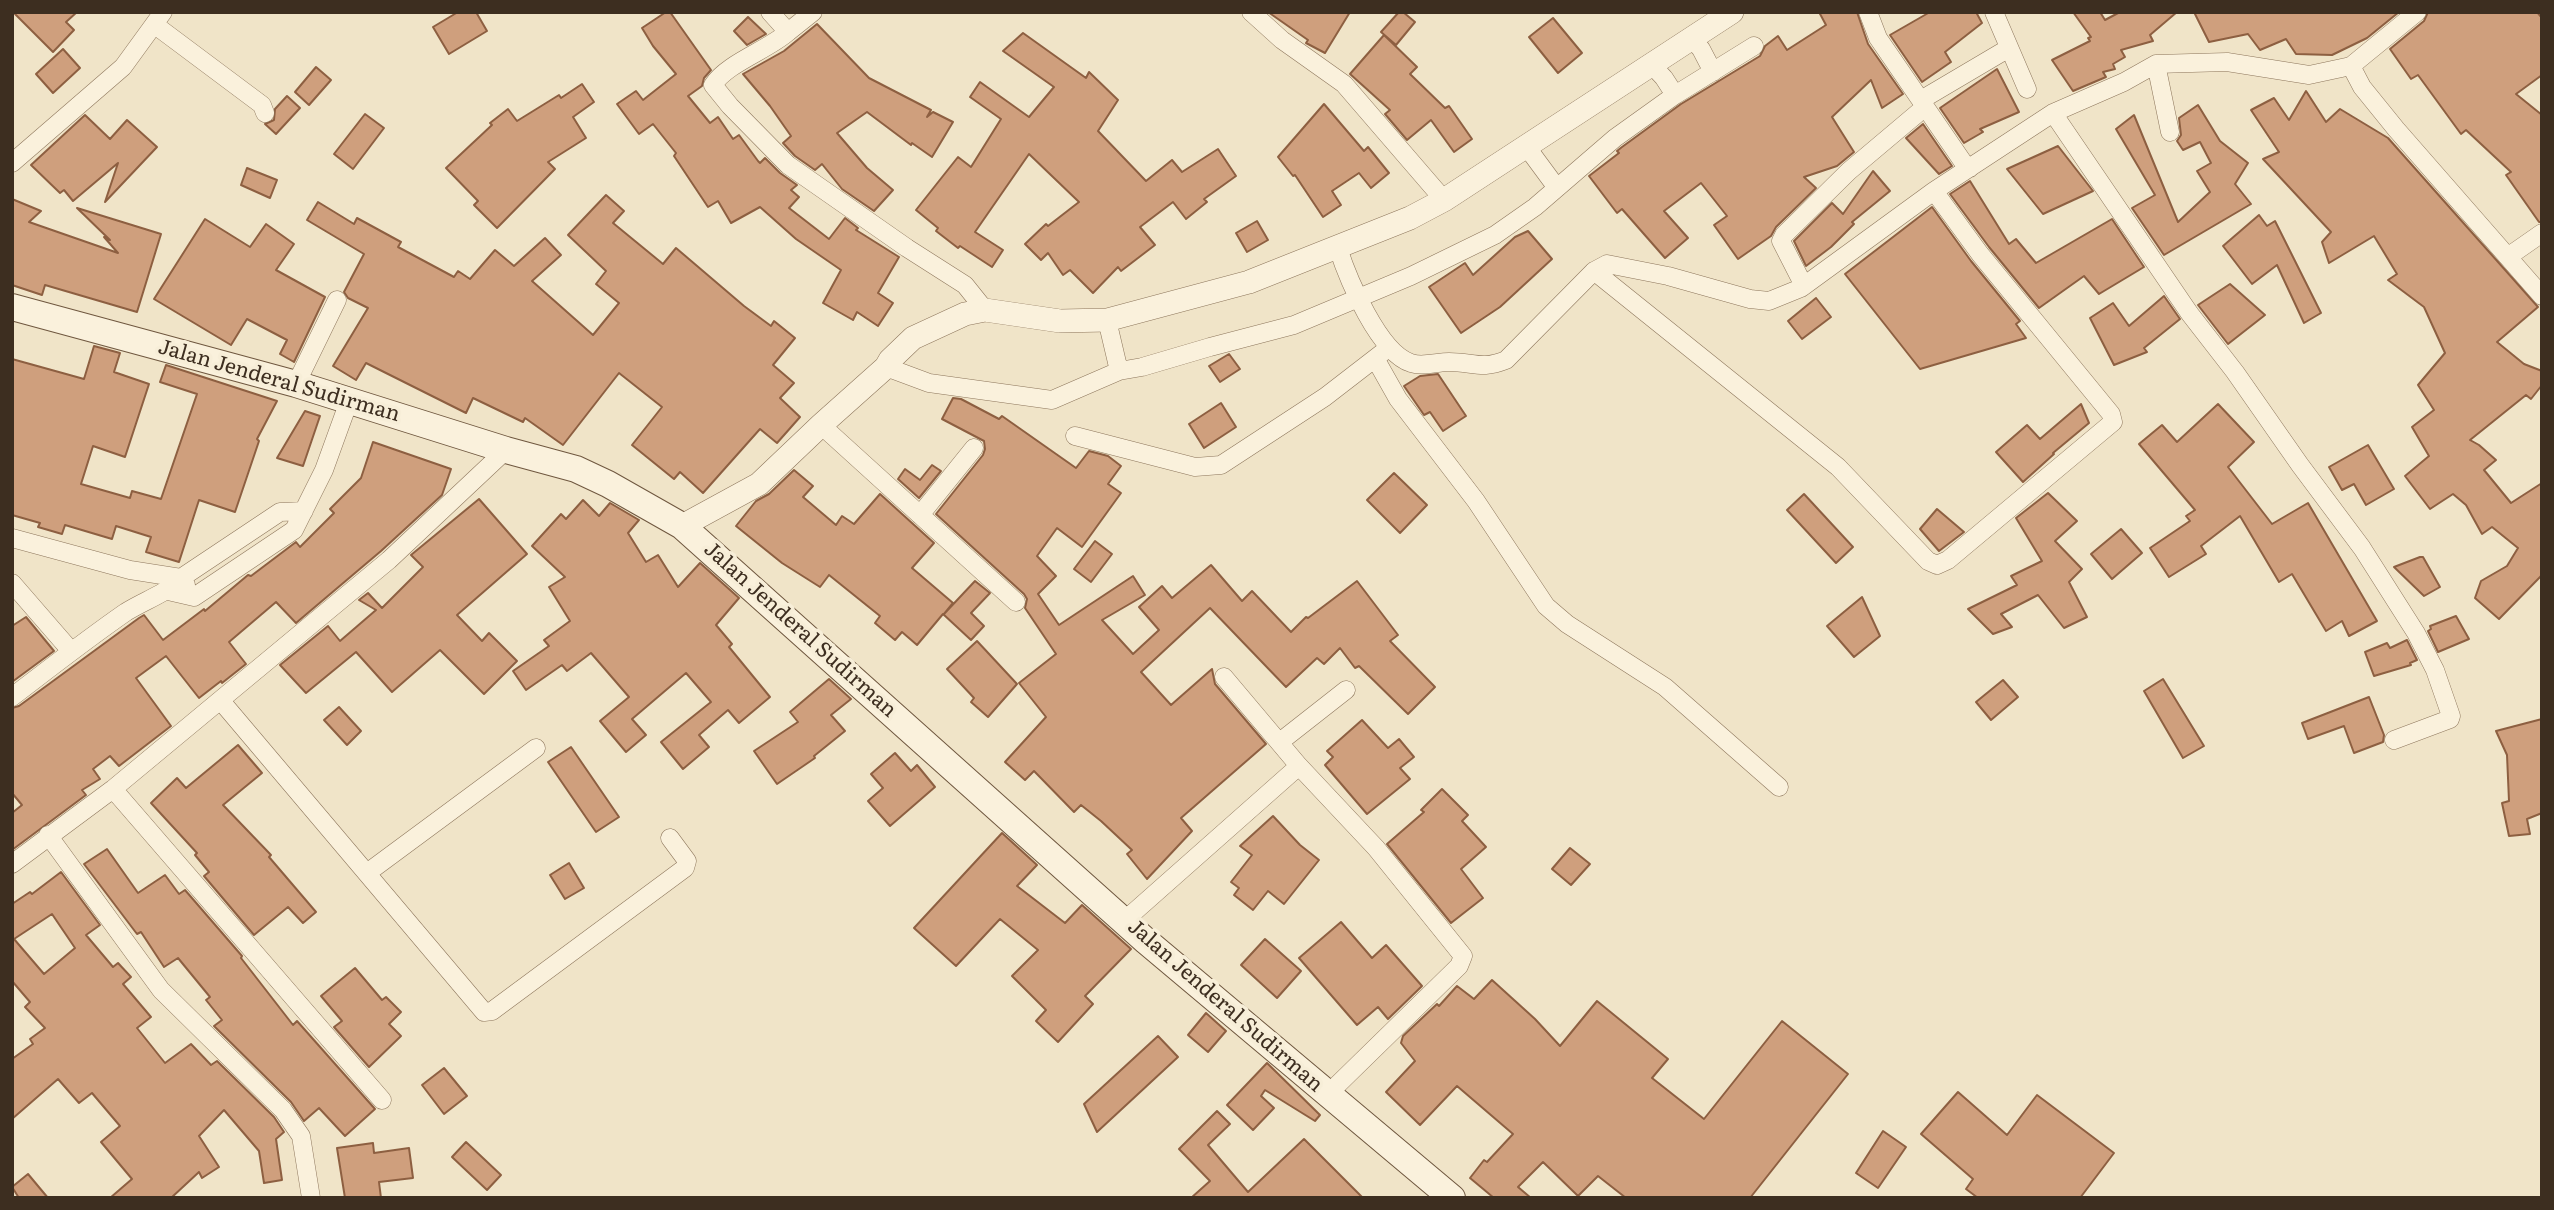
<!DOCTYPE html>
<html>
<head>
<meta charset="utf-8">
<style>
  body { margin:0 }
  #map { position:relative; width:2554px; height:1210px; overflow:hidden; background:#f0e4c8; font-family:Literata,serif }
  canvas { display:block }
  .frame { position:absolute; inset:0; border:14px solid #3d2e20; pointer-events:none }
</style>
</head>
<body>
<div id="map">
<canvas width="2554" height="1210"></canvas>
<div class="frame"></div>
</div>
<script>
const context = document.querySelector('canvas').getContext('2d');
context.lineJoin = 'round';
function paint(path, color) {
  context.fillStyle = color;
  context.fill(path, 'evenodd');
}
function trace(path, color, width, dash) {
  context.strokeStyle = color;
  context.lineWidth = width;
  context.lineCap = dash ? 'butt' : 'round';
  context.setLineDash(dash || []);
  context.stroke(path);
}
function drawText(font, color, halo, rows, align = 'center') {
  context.font = font + ' Literata,serif';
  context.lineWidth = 7;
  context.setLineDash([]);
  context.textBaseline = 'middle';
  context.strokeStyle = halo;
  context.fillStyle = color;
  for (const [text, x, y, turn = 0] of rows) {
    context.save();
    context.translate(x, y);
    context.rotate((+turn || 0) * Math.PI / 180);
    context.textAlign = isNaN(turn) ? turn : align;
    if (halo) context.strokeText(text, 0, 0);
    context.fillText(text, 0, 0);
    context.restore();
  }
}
const building = new Path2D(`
  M13,12H77L66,22L74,30L53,52Z
  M458,12H476L487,31L449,54L433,27Z
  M666,12H670L711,70L704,78L702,86L688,96L710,123L718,117L733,139L739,135L758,161L760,163L765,158L780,173L797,185L791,190L799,197L789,208L829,239L845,218L858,228L856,230L899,257L878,293L893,303L878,326L857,312L853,320L823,303L841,270L796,239L760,207L731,223L718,201L708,207L674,156L676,153L653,124L639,134L617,104L636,91L643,100L676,74L653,46L642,28Z
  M1268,12H1350L1325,53L1306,43L1308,40Z
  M1399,12H1403L1415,22L1396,45L1381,32Z
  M1819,12H1857L1868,44L1903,94L1882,108L1871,80L1832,117L1854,152L1837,166L1804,177L1816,188L1776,227L1771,236L1738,259L1714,225L1727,216L1701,183L1664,211L1688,238L1665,258L1622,209L1617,213L1589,176L1619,153L1617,151L1622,147L1681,104L1760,56L1765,46L1778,36L1787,50L1826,25Z
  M1930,12H1976L1982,23L1945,52L1951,62L1922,82L1890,35Z
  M2073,12H2100L2105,20L2120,12H2177L2150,35L2153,41L2121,50L2125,57L2113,64L2115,69L2103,72L2106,77L2073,91L2052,60L2090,41L2088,38L2091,37Z
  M2194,12H2399L2367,38L2332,55L2296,54L2286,39L2260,50L2248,34L2209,42Z
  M2428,12H2537L2542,18V75L2516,94L2542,115V222H2539L2506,175L2511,172L2466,130L2461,134L2418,75L2411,79L2390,49L2424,21Z
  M748,17L766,34L747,45L734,31Z
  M1553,18L1582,53L1558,73L1529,37Z
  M817,24L869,78L931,110L927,117L933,112L953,122L932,157L912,143L911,145L867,112L837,133L867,168L893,190L874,211L842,189L822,164L815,170L795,156L783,143L791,136L770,106L743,74L784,51Z
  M1023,33L1086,78L1089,72L1118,100L1098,131L1146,181L1172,160L1182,172L1218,149L1236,176L1204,199L1207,202L1186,219L1173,202L1140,227L1155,245L1121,271L1118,267L1093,293L1070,270L1063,275L1048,253L1041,260L1025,244L1046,224L1048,226L1079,202L1029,154L975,232L1003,250L992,267L960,246L958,248L936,231L938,228L916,210L958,157L971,167L1001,119L970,97L980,82L1029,117L1054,87L1003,51Z
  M1384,35L1417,67L1410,74L1445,108L1449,106L1472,139L1454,152L1431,120L1407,140L1385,114L1390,110L1350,74Z
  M63,49L80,68L53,93L36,74Z
  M316,67L331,80L309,105L295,92Z
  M1997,69L2019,112L1980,129L1983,132L1964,143L1940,108Z
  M582,84L594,102L573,117L586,138L548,162L555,169L497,228L474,205L478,201L446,168L492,125L490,123L508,109L517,121L559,95L561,98Z
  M2306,91L2326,122L2340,109L2388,138L2538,307L2497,342L2524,364L2542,371V385L2531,399L2526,395L2470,440L2479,445L2496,460L2484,470L2511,503L2542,483V575L2499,619L2475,598L2481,581L2507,566L2518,548L2492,527L2482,534L2466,505L2453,494L2430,509L2405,476L2429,456L2412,427L2434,410L2418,385L2445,353L2424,307L2388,280L2397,274L2374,236L2329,263L2322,242L2331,232L2263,159L2279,152L2251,110L2274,98L2289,120Z
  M287,96L300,108L276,134L265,124L274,120L275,109Z
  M1324,104L1364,151L1368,147L1389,173L1371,188L1359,173L1332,191L1341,205L1323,217L1295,175L1293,176L1278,157Z
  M2198,105L2220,141L2248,163L2235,184L2251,204L2164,255L2132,208L2155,195L2116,129L2134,115L2178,222L2210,192L2197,171L2211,163L2200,142L2183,150L2177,141L2181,135L2179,118Z
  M365,114L384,128L353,169L334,154Z
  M85,115L110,139L127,120L157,147L105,202L118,163L73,201L64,190L60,193L31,165Z
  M1923,124L1952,166L1939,174L1906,138Z
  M2058,146L2093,191L2043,214L2007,169Z
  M247,168L277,180L270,198L241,185Z
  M1873,171L1890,191L1852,222L1854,224L1831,247L1806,266L1794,241L1832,203L1843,214Z
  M1970,181L2009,244L2016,239L2036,263L2112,219L2144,267L2099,294L2084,276L2039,308L1989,247L1950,194Z
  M606,195L624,211L613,223L663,264L676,248L744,306L771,326L774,321L795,338L773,365L794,383L780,398L800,417L777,443L760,429L703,493L680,472L674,479L632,445L662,407L619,373L563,445L525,418L523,422L473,398L466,413L366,363L356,380L333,366L368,308L348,298L344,292L364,254L307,220L318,202L354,224L357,218L401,242L398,247L454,277L458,271L470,279L495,250L514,266L545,238L561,255L532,281L593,335L619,303L596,284L606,271L568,235Z
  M12,199L41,211L29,222L118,253L104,237L110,240L77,208L161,234L137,312L45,285L42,295L12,285Z
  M1932,207L1971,261L2020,321L2016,324L2026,338L1920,369L1845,274Z
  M2259,215L2267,226L2275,221L2321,313L2304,323L2277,265L2252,284L2223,246Z
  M205,219L250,247L266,224L294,244L276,270L325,297L294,362L280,354L287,340L247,319L231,345L154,299Z
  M1257,221L1268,240L1247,252L1236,233Z
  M1528,231L1552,259L1500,307L1461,333L1429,287L1465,263L1473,275L1515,237Z
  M2230,284L2265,315L2228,344L2198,305Z
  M2164,296L2180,319L2144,348L2147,352L2114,365L2090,318L2113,303L2129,326Z
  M1816,298L1831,317L1802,339L1788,321Z
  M94,346L120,353L114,372L149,384L125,457L93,446L81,484L130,498L132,491L161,499L197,394L160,382L166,365L277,401L257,439L259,441L235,512L199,500L179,562L146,552L151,537L116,526L112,539L65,525L62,534L38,527L40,523L12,515V359L84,379Z
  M1229,354L1240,369L1220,382L1209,366Z
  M1438,374L1466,416L1443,431L1430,412L1424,415L1404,386L1420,376Z
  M953,398L961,399L999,419L1002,416L1076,468L1089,451L1108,456L1121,466L1108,484L1121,493L1082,547L1057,528L1037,556L1056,576L1038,594L1059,625L1133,576L1145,595L1102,620L1133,654L1159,630L1139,607L1162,586L1172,598L1211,565L1242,601L1252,591L1291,632L1306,617L1308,618L1357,581L1398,635L1390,641L1435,687L1408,714L1359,666L1355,668L1340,648L1324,664L1317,658L1286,687L1210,608L1141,672L1171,705L1212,669L1215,684L1266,744L1181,818L1192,831L1147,879L1127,854L1132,850L1101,821L1081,805L1074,812L1034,771L1025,780L1005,762L1046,717L1019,683L1056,654L1025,608L1027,599L1024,594L936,514L983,455L985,449L984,441L942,419Z
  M1221,403L1236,427L1204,448L1189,424Z
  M2081,404L2089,423L2053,453L2054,454L2023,482L1996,452L2027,425L2040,439Z
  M2218,404L2254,442L2228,467L2272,524L2308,503L2377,621L2349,636L2342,621L2326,631L2292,574L2279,582L2240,516L2201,546L2206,554L2169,577L2150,548L2190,521L2186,516L2195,510L2139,444L2162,425L2177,442Z
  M305,411L320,416L303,466L277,458Z
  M373,442L451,469L442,495L381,551L296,623L276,602L229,642L246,664L222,683L221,681L199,698L166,656L136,678L171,726L119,766L110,756L93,769L100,779L82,790L86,795L12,850V813L22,805L12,793V708L19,706L139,618L144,615L163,640L204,609L205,611L248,575L251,576L296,542L300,547L334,513L330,509L361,478Z
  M2368,445L2394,489L2366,505L2354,484L2342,490L2329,467Z
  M932,465L941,471L919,498L898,479L905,469L920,480Z
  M794,470L813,486L803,497L836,525L842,516L854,524L880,494L934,543L912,568L953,603L944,614L975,581L990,593L971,613L984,626L971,640L943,614L917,645L902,632L895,640L875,623L880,616L829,575L820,587L782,563L736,526L756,501L769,494Z
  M1394,473L1427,505L1400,533L1367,500Z
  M2048,493L2077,521L2055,541L2082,569L2069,582L2087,617L2064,628L2038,595L2001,614L2012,627L1993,634L1968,609L2017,585L2011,576L2042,561L2016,518Z
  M1804,494L1853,547L1836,563L1787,510Z
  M479,499L527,554L457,615L482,641L489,633L517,661L484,694L440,650L392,692L356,652L306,693L280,665L328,626L340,641L376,610L359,600L368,593L382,608L423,567L411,555Z
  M583,500L599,516L610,503L639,520L628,533L646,562L658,555L678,587L700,563L739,598L716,625L732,644L729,647L770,697L739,723L728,710L699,735L709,747L683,769L661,742L711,702L686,673L632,719L646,735L626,752L600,721L629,697L591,653L567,671L562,665L526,690L513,671L549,646L544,640L570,621L549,587L565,577L532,546L561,514L566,519Z
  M1937,509L1964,532L1939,551L1920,529Z
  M2121,529L2142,553L2112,579L2091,554Z
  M1095,541L1112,554L1091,582L1074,569Z
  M2420,557H2423L2440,587L2424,596L2394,567Z
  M1862,597L1880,636L1854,657L1827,626Z
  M2456,616L2469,639L2438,652L2428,631L2431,629L2430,626Z
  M26,617L54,651L12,682V626Z
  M2407,640L2417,660L2410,663L2411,665L2374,676L2365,652L2387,643L2390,648Z
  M977,641L1017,684L988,717L971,702L974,698L947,669Z
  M829,679L851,699L831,715L845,731L814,756L815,758L777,784L754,751L798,722L790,712Z
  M2163,679L2204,746L2183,758L2144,691Z
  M2003,680L2018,697L1991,720L1976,702Z
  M2369,697L2384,735L2383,742L2354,753L2344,726L2308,739L2302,723Z
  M339,707L361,731L347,745L324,720Z
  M2542,719V813L2527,819L2530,834L2509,836L2502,803L2509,801L2507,755L2496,731Z
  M1362,720L1388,748L1399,739L1414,757L1400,768L1410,779L1367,814L1325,765L1333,757L1327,751Z
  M238,745L262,773L223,805L271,855L269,857L316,912L303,923L288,907L254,935L204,876L209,872L195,855L197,853L151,803L177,778L186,788Z
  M571,747L619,817L596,832L548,762Z
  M895,753L911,771L917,765L935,787L890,826L868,801L883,788L871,774Z
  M1442,789L1468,815L1462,821L1486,847L1461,869L1483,898L1451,923L1387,844L1424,812L1421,810Z
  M1273,816L1300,845L1319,860L1284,904L1268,891L1253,910L1234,895L1239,888L1231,882L1252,855L1240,846Z
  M1002,833L1037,865L1017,886L1065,923L1082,905L1131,949L1085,996L1093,1004L1058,1042L1036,1021L1046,1010L1012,976L1038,950L1000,919L956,966L914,928Z
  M1570,848L1590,864L1571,885L1552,869Z
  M107,849L138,893L165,875L179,894L185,890L242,956L241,958L293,1025L297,1021L375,1109L345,1136L319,1108L304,1121L291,1102L214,1026L222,1020L206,1000L210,997L178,958L164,967L141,932L137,934L84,864Z
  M569,863L584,888L565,899L550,875Z
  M61,872L100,925L86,935L113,967L118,963L131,977L123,984L151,1017L137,1028L165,1063L191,1044L211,1065L217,1061L274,1117L284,1132L276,1139L282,1180L264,1183L259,1151L224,1110L199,1136L219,1167L202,1178L199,1172L171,1198H110L132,1179L101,1142L120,1126L92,1093L79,1103L58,1079L12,1119V1059L33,1044L30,1039L45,1028L25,1007L30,1002L12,981V904L30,892L32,894ZM52,914L75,948L44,974L14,939Z
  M1341,922L1372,958L1386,945L1422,986L1388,1019L1378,1007L1357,1025L1299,958Z
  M1265,939L1301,971L1277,998L1241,965Z
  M355,968L382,1000L386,997L401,1012L389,1024L401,1036L369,1067L334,1027L342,1021L321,996Z
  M1492,980L1535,1019L1560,1046L1597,1001L1668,1059L1652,1078L1704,1119L1782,1021L1848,1074L1750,1198H1626L1598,1176L1578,1196L1543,1162L1518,1187L1531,1198H1494L1470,1178L1484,1160L1487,1162L1513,1134L1457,1086L1420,1125L1386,1092L1415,1061L1401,1043L1403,1036L1437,1004L1439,1006L1457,986L1474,999Z
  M1206,1013L1226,1031L1208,1052L1188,1035Z
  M1158,1036L1178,1057L1097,1132L1084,1104Z
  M1267,1063L1320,1115L1315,1121L1265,1090L1261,1096L1274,1108L1253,1130L1227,1105Z
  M444,1068L467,1096L444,1114L422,1085Z
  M1958,1092L2007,1135L2037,1095L2114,1153L2080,1198H1978L1966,1189L1973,1179L1921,1134Z
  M1217,1111L1230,1124L1208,1145L1248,1192L1304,1139L1363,1198H1191L1210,1181L1179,1149Z
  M1883,1131L1906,1147L1878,1188L1856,1173Z
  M466,1142L501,1175L487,1190L452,1157Z
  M373,1143L374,1153L409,1148L413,1178L379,1182L381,1198H345L337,1148Z
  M28,1174L48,1198H19L12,1187Z`);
paint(building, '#cf9f7d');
trace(building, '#8d5f41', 2);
const minor = new Path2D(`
  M770,12L788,32C768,50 727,63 713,85L730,106L788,165L907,248L965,285L985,310
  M1251,12L1282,40L1344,84L1444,200
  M1868,12L1878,38L1963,162L1970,168
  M1994,12L2027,89
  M155,25L262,105L265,113
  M788,32L813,12
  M1691,38L1701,49L1713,72
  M1651,64L1664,78L1675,95
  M2156,64L2170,132
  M2351,66L2362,87L2396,129L2542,296
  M1921,100L2009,48
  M2053,113L2190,314L2235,372L2300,465L2362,548L2416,633L2435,670L2451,716L2450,719L2394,740
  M1526,146L1557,188
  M12,163L123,67L163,12
  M1338,248C1348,279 1379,353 1411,363C1422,367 1437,362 1449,362C1474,362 1481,370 1506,360L1594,271L1607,264L1668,276L1750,299L1769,301L1801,288L1934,191L2053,113L2124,82L2156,64L2227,62L2309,75L2351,66L2417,12
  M2509,256L2542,233
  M1594,271L1838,467L1928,561L1937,565L1948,560L2113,422L2111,414L1980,254L1934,191
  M1804,286L1781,241L1784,235L1849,171L1925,107
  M1107,320L1119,371
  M1376,360L1398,399L1476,501L1546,606L1567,624L1665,687L1779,787
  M886,367L929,383L1052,400L1119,371L1142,367L1210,347L1294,325L1411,276L1495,235L1535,207L1615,138L1675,95L1754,46
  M296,384L337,300
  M821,425L1016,602
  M1075,436L1195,467L1221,465L1325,397L1382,353
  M920,515L974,448
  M12,538L130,570L181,578L186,585
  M12,583L71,651
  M168,591L194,597L294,530L324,470L349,401
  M12,697C50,668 87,639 126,612C145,600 166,594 181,578L280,512L304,511
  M221,701L484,1012L492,1011L685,868L687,861L670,838
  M1281,741L1346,690
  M1299,766L1376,848L1463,956L1459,966L1328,1094
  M113,789L382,1100
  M48,835L161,990L283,1110L301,1136L311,1198
  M12,864L113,789L389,560L506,450
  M367,873L536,748
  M1125,920L1299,766L1224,677`);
const tertiary = new Path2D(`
  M682,526L759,484L821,425L886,367L890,360L913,338L965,314L985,310L1060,321L1107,320L1249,282L1410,218L1444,200L1732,12`);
const secondary = new Path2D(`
  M12,307L296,384L506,450L576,469L608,484L682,526L1146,941L1452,1198`);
trace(minor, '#8d765c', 19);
trace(tertiary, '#8d765c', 24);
trace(secondary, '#6f573f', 28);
trace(minor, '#faf1dc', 18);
trace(tertiary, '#faf1dc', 23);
trace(secondary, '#faf1dc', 26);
drawText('21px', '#3d2e20', '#f7eed8', [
  ["Jalan Jenderal Sudirman",279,381,16],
  ["Jalan Jenderal Sudirman",800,630,42],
  ["Jalan Jenderal Sudirman",1225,1006,41]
]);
</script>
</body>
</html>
